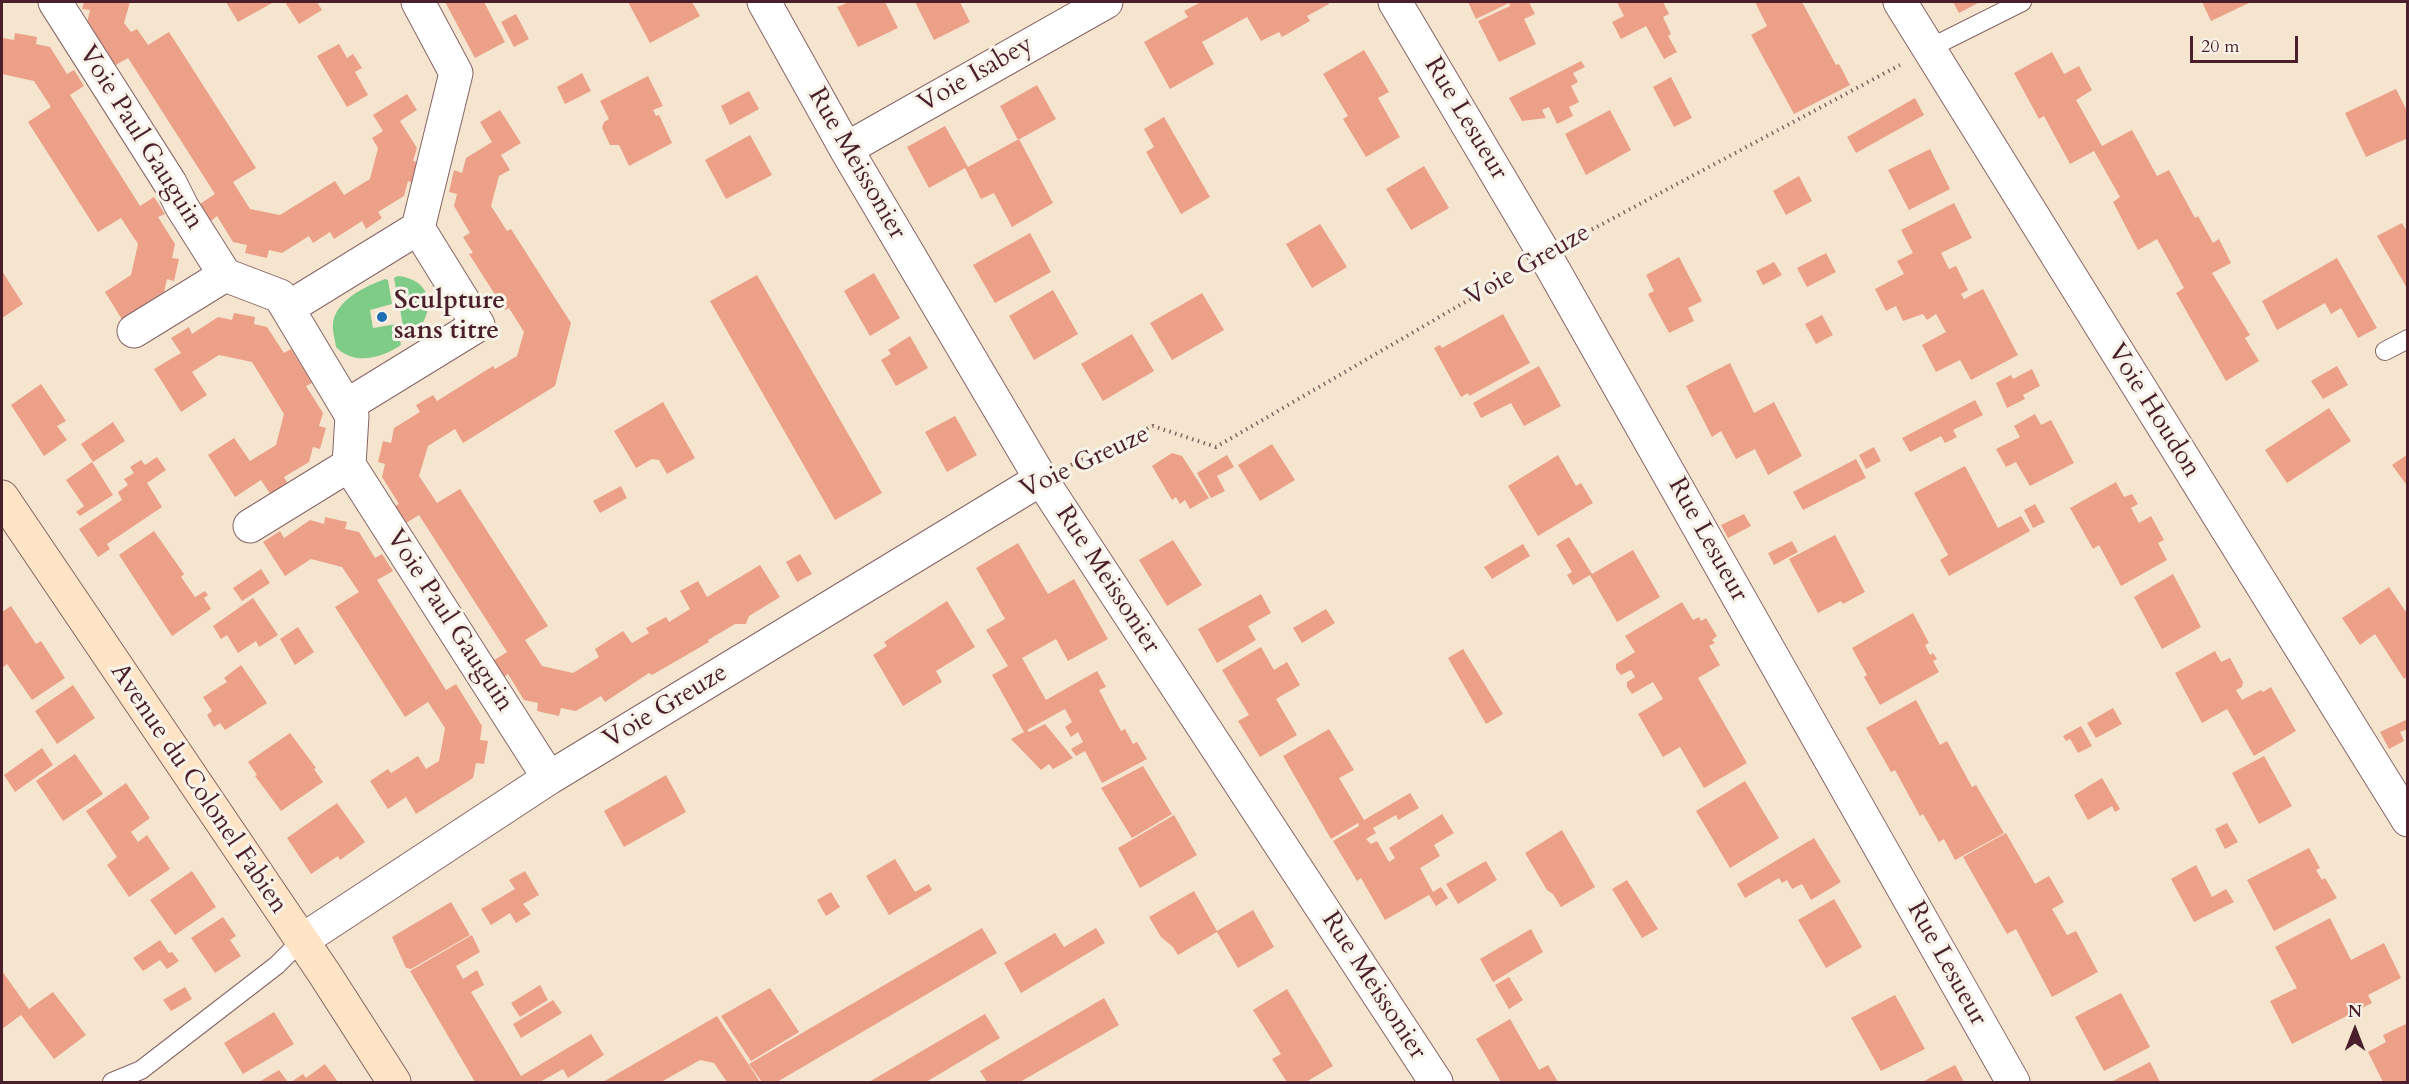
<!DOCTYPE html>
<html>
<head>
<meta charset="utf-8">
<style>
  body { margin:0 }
  #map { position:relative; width:2409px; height:1084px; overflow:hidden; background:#f5e5cf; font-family:Cardo,serif }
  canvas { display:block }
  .frame { position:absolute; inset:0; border:3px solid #4a1f2b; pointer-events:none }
  .north { position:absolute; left:2325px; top:1000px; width:60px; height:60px; -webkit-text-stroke:4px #f7f3e8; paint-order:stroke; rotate:0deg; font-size:16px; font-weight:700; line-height:24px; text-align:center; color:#4a1f2b }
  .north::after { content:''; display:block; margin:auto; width:21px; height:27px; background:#4a1f2b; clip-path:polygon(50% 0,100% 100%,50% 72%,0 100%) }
  .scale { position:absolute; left:2190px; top:36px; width:108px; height:27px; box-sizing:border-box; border:3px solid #4a1f2b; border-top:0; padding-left:8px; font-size:18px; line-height:21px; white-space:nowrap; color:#4a1f2b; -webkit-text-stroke:4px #f7f3e8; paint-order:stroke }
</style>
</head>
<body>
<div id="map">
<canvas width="2409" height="1084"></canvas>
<div class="frame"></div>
<div class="north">N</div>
<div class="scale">20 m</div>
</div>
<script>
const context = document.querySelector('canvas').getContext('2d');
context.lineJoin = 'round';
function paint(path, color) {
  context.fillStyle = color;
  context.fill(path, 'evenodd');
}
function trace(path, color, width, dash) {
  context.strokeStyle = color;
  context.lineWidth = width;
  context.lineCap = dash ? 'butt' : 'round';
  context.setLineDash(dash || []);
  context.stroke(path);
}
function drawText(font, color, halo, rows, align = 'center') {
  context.font = font + ' Cardo,serif';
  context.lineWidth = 6;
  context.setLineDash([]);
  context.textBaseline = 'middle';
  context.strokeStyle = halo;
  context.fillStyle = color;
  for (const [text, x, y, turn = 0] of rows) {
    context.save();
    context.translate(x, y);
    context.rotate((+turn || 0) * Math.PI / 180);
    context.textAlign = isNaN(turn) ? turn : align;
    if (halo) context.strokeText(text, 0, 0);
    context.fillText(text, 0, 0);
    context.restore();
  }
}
paint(new Path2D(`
  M398,276C440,281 434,322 406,341L394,278Z
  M385,279L388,280L392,304L370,310L373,328L397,324L401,345C382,358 354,366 336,347C335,339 332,331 333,323C336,300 366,286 385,279Z`), '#7fcb88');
paint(new Path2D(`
  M84,2H130L124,23L131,32L137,29L148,45L169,32L256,168L233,182L250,209L280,215L335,181L344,195L370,179L378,148L372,138L383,131L373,115L407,94L417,110L400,121L417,148L413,161L421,163L415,184L408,181L404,196L378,212L382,218L366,229L362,221L334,239L330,232L313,243L309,236L282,253L269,250L267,258L245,253L247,245L233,242L217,216L211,221L200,204L215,194L128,58L114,66L87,23L90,10L82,9Z
  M226,2H274L238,22Z
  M285,2H317L322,10L299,24Z
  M445,2H484L505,42L475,58Z
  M628,2H692L700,16L650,43Z
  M849,2H885L898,28L858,47L837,7Z
  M915,2H960L970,22L934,40Z
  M1201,2H1328L1329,4L1307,16L1310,21L1282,37L1279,32L1261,41L1247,17L1202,42L1214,64L1170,89L1144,42L1188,17L1184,11Z
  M1468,2H1529L1535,14L1524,19L1536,44L1499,62L1478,21L1510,6L1509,3L1476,19Z
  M1617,2H1663L1669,14L1663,17L1671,34L1668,36L1677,52L1664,59L1646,26L1621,39L1612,22L1624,16Z
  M1755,2H1802L1836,65L1839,64L1850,85L1794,114L1751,35L1767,26Z
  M1953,2H1980L1959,13Z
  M2202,2H2251L2211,21Z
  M516,14L529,39L514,47L501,22Z
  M15,33L37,37L36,44L50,47L67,74L74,70L84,86L70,95L140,206L154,197L165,214L158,217L175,244L172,258L179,259L174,281L167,279L164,292L139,308L143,315L126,326L105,292L131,275L138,244L121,218L98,232L28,122L51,107L34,81L2,74V38L14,40Z
  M339,44L347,58L353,54L362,68L355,72L368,95L347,107L317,56Z
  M1364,50L1389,92L1378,98L1400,137L1366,157L1343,119L1348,116L1323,74Z
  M2052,52L2064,74L2079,66L2092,90L2076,100L2102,146L2132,130L2157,176L2169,170L2195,218L2198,216L2213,243L2219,239L2231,263L2212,273L2250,335L2245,338L2259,361L2226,381L2176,293L2184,288L2157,239L2138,250L2113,202L2120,197L2094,151L2070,164L2044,116L2039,119L2014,73Z
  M1581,61L1585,67L1573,73L1578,82L1571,86L1579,102L1569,107L1573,116L1557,124L1549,107L1542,110L1546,118L1522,121L1509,98Z
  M582,73L591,91L565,104L557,87Z
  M648,76L663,106L653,110L656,116L659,115L672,143L629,166L619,145H610L602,128L604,122L609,119L600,101Z
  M1671,77L1692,118L1674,127L1653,87Z
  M1037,85L1056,119L1018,140L1000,106Z
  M2396,89L2408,113V138L2366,157L2345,113Z
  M749,91L759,109L730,125L721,106Z
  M1915,98L1924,115L1856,153L1847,137Z
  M500,110L521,143L501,155L510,170L499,176L491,206L507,231L511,229L571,323L555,386L463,443L455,429L428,446L419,476L437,503L460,489L548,626L525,640L542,666L573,673L599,657L595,649L623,631L637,650L632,643L649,633L646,628L666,617L669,622L690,609L680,591L698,581L707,597L760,565L780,597L749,616L746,624H735L708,640L709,642L652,675L649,673L605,702L601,696L576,711L561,708L559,716L537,711L538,703L524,700L508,674L501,679L491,662L507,652L419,515L403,525L393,507L399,504L382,477L385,464L378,462L383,441L391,443L394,428L420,412L416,405L433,395L437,401L493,366L495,369L517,356L524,332L509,308L505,310L469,254L473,253L463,237L470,233L454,206L457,194L449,192L454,170L462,173L466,158L492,142L480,122Z
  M1610,110L1631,150L1586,175L1565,134Z
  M1164,117L1210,197L1181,214L1146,152L1154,147L1144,129Z
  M945,126L968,167L1019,139L1053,203L1012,227L994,193L981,199L965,168L929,188L907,147Z
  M750,135L772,175L726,199L705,160Z
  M1930,149L1950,189L1909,210L1888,170Z
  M1424,166L1449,208L1411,230L1386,189Z
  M1799,176L1812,201L1786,215L1773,191Z
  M1954,203L1972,238L1941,253L1949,269L1956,266L1968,290L1961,294L1964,299L1983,289L2018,355L1971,380L1960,360L1936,372L1922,345L1946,332L1936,314L1927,320L1923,314L1903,321L1896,306L1886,311L1875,289L1904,274L1897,261L1913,253L1901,230Z
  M2402,223L2408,233V290L2377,236Z
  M1320,224L1347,267L1312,288L1286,244Z
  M1030,233L1051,272L995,303L973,265Z
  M1826,253L1836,272L1807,287L1797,268Z
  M1679,257L1702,301L1688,308L1694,321L1669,333L1648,294L1654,291L1646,275Z
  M2337,258L2377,328L2358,338L2341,308L2331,314L2325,303L2277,330L2262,301Z
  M1774,262L1782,275L1763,285L1756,271Z
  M2,271L23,304L2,318Z
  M874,273L900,318L870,336L844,291Z
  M757,275L882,493L835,520L710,301Z
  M1053,290L1078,334L1034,360L1009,316Z
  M1202,293L1224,330L1172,360L1150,323Z
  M234,313L255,317L254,324L267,327L284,353L291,349L312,383L306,386L323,413L319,426L326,428L320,449L313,447L309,462L284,477L288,484L271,495L261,480L235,497L208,455L234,438L250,461L276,445L284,414L252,362L219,355L192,372L207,395L181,412L154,369L181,353L171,338L189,327L192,334L218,317L232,320Z
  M1503,314L1530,363L1469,396L1468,393L1461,397L1434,348L1440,345L1442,348Z
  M1822,315L1833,335L1816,344L1805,324Z
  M1132,334L1154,371L1103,401L1081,364Z
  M910,336L928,368L896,386L881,360L891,354L888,350Z
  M1730,363L1754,413L1774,402L1802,456L1768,475L1755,449L1736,459L1721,431L1712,437L1686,386Z
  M1539,366L1561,406L1524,426L1511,403L1481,418L1473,403Z
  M2337,366L2348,385L2323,399L2311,381Z
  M2032,369L2040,386L2023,395L2025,399L2007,408L1996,383L2011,375L2013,379Z
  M41,384L66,421L57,426L67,440L44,456L11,405Z
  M1975,400L1983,415L1953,430L1957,437L1945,443L1941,436L1910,452L1902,438Z
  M663,402L695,458L667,474L659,460L652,459L636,468L614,431Z
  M2329,408L2351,441L2287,483L2265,450Z
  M2035,414L2041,425L2051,420L2074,463L2030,486L2016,462L2006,467L1996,449L2020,437L2014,426Z
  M955,416L977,455L947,472L925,432Z
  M113,422L125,441L93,462L81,444Z
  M1272,444L1295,480L1260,501L1238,465Z
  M1874,447L1881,461L1866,469L1859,455Z
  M1172,453L1182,456L1209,498L1190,509L1185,500L1180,504L1176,497L1172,500L1152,466Z
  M2408,454V487L2392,465Z
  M1227,455L1234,467L1217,476L1225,491L1211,498L1197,473Z
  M1558,455L1576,486L1581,483L1593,503L1538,536L1508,486Z
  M157,457L166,470L147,483L162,507L107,544L110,549L98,557L79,529L122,500L118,492L128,485L124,479L134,473L130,467L141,460L145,465Z
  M1856,459L1866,478L1803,510L1793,492Z
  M92,462L113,495L80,516L76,512L84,506L66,480Z
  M1965,466L1998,528L2021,516L2030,531L1949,576L1940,560L1948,555L1914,493Z
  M2116,482L2124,497L2132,494L2138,504L2131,508L2139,523L2151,516L2164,540L2158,543L2167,560L2121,586L2099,545L2093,549L2070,508Z
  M621,486L627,498L600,513L593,501Z
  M2035,504L2045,522L2033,528L2024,510Z
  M1744,514L1751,526L1728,538L1721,525Z
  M325,517L347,522L345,529L359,532L375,558L382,554L393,571L377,580L446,690L456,684L482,726L480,740L488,741L484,764L476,763L473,778L416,814L406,797L388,809L370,781L388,769L391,773L418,756L426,769L439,761L445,728L428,702L405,717L335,607L359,592L342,567L311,559L285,576L263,542L280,531L284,538L310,520L324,524Z
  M154,531L184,574L181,577L195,597L205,591L208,595L204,598L211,609L172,636L119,555Z
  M1835,535L1865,592L1843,604L1841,601L1818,613L1789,559Z
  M1569,537L1592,574L1633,550L1660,597L1617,622L1590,575L1573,585L1567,575L1572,572L1556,545Z
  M1173,540L1202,585L1167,606L1139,560Z
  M1792,541L1798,552L1774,565L1768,553Z
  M1018,543L1048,594L1074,579L1108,639L1068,661L1056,639L1022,658L1046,700L1097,671L1106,687L1099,690L1121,731L1125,729L1133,744L1137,742L1147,759L1102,783L1085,751L1076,756L1071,749L1083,742L1078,732L1071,737L1065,727L1072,722L1065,709L1027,730L1029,732L1045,724L1073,758L1053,769L1049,764L1041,770L1011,739L1024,732L992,675L1008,666L986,630L1005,619L976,568Z
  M1523,544L1530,556L1492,579L1484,567Z
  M800,554L812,574L797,582L786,562Z
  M261,569L270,583L242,601L233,588Z
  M2173,574L2201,627L2162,649L2134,597Z
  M2389,587L2408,615V676L2404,679L2375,634L2360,645L2342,618Z
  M1261,594L1271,613L1248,626L1256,640L1217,663L1198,629Z
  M253,598L278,635L259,647L256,641L238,653L227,635L221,639L213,626Z
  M947,601L975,647L936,671L942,682L903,706L873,655L887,646L884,642Z
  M1682,602L1693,620L1699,617L1701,621L1706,618L1717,636L1712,640L1715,643L1709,646L1720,665L1698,678L1747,763L1704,788L1680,747L1663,757L1638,714L1663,699L1653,682L1632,694L1627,687V682L1635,677L1631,670L1621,675L1616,669V664L1635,652L1625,636Z
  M11,606L36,644L41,641L65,678L32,700L7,664L2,668V612Z
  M1326,609L1335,623L1302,643L1293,628Z
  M1913,613L1929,643L1925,645L1930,655L1933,653L1937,659L1933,661L1939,672L1880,705L1864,677L1867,675L1852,648Z
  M298,627L314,652L295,665L280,639Z
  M1261,647L1274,670L1287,662L1300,685L1276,699L1297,735L1260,757L1238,721L1249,715L1222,670Z
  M1463,649L1503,714L1486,724L1448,658Z
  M2215,651L2221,662L2230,658L2243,682L2242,687L2236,690L2242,700L2261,690L2263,692L2271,687L2296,731L2254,756L2227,709L2202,723L2175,673Z
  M241,665L267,703L225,730L220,723L214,727L207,715L212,711L203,697L227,682L224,678Z
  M73,685L95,718L57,744L35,711Z
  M1916,700L1940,745L1947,741L1972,787L1976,785L2004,833L1955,860L1944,839L1939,842L1923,814L1920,816L1895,770L1891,772L1866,728Z
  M2113,708L2122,724L2096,738L2087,723Z
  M2408,719V729L2400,732L2404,741L2389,749L2380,732Z
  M2081,726L2092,746L2078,753L2070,739L2066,741L2063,736Z
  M1329,729L1354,770L1339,778L1364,820L1410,793L1419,808L1398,820L1396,815L1373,828L1376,833L1366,839L1371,844L1377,841L1389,862L1395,858L1389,848L1442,814L1454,833L1434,845L1440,856L1420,868L1433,892L1441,887L1448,898L1436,906L1429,895L1385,920L1361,878L1357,881L1333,841L1359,826L1358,823L1331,839L1283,756Z
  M290,733L316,768L314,769L323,782L281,811L255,776L257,775L248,762Z
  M42,748L53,765L15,792L4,775Z
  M75,754L103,794L63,821L36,781Z
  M2264,756L2292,806L2259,824L2232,773Z
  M1143,766L1172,814L1132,838L1101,788Z
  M666,775L686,812L624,847L604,811Z
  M2102,778L2120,809L2115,812L2112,806L2088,820L2074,795Z
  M1745,781L1779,838L1730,868L1696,811Z
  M126,783L150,818L131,832L138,842L147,835L170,869L129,897L107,865L117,857L86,811Z
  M337,803L365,842L340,860L338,856L311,874L287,838Z
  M1174,815L1197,855L1140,888L1118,848Z
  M2227,823L2238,842L2225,849L2215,829Z
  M1562,830L1595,887L1561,907L1553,894L1547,890L1525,853Z
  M2006,833L2035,884L2049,876L2064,902L2052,909L2067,935L2076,931L2098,972L2052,997L2016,929L2007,934L1963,857Z
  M1814,838L1841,882L1811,900L1802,884L1792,889L1787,880L1782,883L1779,878L1745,898L1737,884Z
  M2309,848L2320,868L2316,870L2322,880L2325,878L2337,898L2274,931L2247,880Z
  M895,859L915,892L929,884L932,890L889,915L866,876Z
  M1486,861L1497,880L1458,904L1446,884Z
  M2196,865L2212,897L2226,889L2234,902L2194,922L2171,879Z
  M192,871L216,907L175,935L150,900Z
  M525,871L539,895L523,904L531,914L516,923L510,913L491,925L481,909L515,889L509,880Z
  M1627,880L1658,929L1642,938L1612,889Z
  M1194,891L1217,931L1253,910L1274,947L1238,968L1217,932L1178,955L1173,947L1161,937L1149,917Z
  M831,892L840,907L826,916L817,900Z
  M1834,899L1862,947L1826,968L1798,920Z
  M451,902L470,935L411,969L406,968L392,937Z
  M223,917L236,936L230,940L241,956L215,973L191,938Z
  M2330,918L2351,960L2384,943L2401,978L2368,995L2372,1003L2292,1044L2270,1001L2297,988L2275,947Z
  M982,928L997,953L777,1082H762L749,1064Z
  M1096,928L1105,943L1021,993L1004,963L1055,933L1064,947Z
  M1531,929L1543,952L1493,982L1480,959Z
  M472,935L480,952L456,966L463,979L477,970L484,985L471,992L521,1076L591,1034L604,1055L568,1078L563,1069L540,1082H475L410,971Z
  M160,940L169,953L172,952L179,961L167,969L160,960L143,971L133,958Z
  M2,971L29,1009L53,992L86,1035L54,1059L21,1015L2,1029Z
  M1509,977L1523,1000L1509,1009L1495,985Z
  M540,985L548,1000L520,1017L511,1003Z
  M185,987L192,999L171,1011L163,1000Z
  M770,988L799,1032L751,1061L721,1016Z
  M1287,989L1333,1066L1306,1082H1287L1272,1059L1281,1054L1253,1010Z
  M2121,993L2150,1047L2104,1071L2075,1017Z
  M1895,995L1925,1049L1881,1071L1851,1018Z
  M1104,998L1119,1025L1020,1082H987L980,1071Z
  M553,1000L562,1013L521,1038L513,1024Z
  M274,1012L294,1044L243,1074L224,1043Z
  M985,1014L1000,1038L926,1082H869Z
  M717,1016L760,1082H727L714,1063L700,1060L661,1082H603Z
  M1510,1019L1539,1070L1548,1065L1558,1082H1501L1476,1039Z
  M2408,1023V1082H2383L2368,1052L2386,1042L2383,1035Z
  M2150,1062L2160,1082H2111Z
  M325,1064L338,1082H291L303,1074L306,1078Z
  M1955,1065L1964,1082H1922Z
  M279,1070L288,1082H259Z`), '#eca088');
const lane = new Path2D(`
  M1928,49L2022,2
  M2385,351L2408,339
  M112,1082L141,1070L277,965L301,941`);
const street = new Path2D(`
  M55,2L170,183L182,207L225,275L280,296L352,416L349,465L549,778
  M764,2L846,149L1041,479L1436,1082
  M1395,2L1545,255L2013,1082
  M1900,2L2408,820
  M846,149L1106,2
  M418,228L456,73L418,2
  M288,308L418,228L478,325L346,406
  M134,331L225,275
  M250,526L349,465
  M301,941L549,778L1041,479`);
const secondary = new Path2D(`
  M2,497L324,973L394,1082`);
trace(lane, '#866464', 20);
trace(street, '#866464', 35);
trace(secondary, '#866464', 35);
trace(new Path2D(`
  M1576,238L1900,65
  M1071,465L1153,426L1216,447L1515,273`), '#866464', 4, [1.5, 4.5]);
trace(lane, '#fff', 18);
trace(street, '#fff', 33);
trace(secondary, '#ffe4c6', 33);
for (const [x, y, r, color] of [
  [382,317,6,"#1f6fb2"]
]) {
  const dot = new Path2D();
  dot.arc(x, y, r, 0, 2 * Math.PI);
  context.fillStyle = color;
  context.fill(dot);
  trace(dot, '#f7f3e8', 2);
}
drawText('26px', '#4a1f2b', '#f7f3e8', [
  ["Voie Isabey",976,75,-30],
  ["Rue Lesueur",1465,119,59],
  ["Voie Paul Gauguin",140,138,58],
  ["Rue Meissonier",856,164,60],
  ["Voie Greuze",1528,266,-30],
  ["Voie Houdon",2153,411,58],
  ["Voie Greuze",1085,463,-25],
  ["Rue Lesueur",1707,540,61],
  ["Rue Meissonier",1107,580,57],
  ["Voie Paul Gauguin",449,621,57],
  ["Voie Greuze",666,707,-31],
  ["Avenue du Colonel Fabien",198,789,56],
  ["Rue Lesueur",1946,964,61],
  ["Rue Meissonier",1373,986,57]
]);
drawText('bold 26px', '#4a1f2b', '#f7f3e8', [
  ["Sculpture",394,302],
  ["sans titre",394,332]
], 'left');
</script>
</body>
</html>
